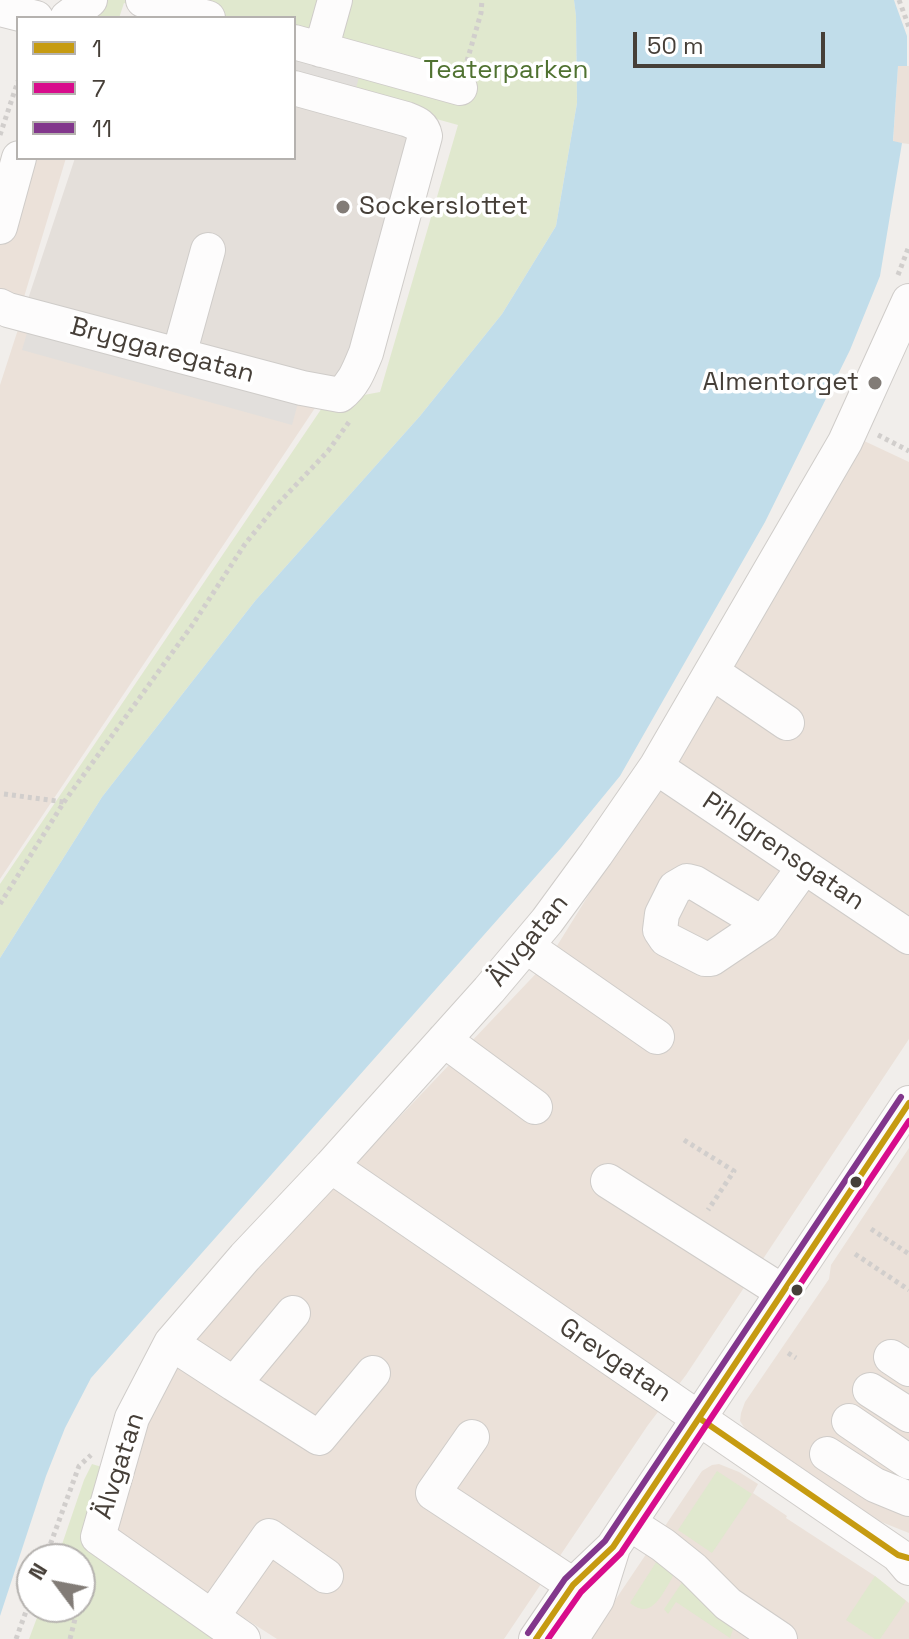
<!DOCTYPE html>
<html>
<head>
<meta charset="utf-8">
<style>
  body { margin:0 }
  #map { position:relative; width:909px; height:1639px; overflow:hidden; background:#f1eeeb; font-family:"Space Grotesk",sans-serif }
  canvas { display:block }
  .legend { position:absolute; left:16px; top:16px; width:280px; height:144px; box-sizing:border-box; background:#fff; border:2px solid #b5b2af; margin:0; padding:10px 14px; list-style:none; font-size:24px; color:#463f38 }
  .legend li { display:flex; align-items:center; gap:16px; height:40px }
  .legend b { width:40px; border:2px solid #b5b2af }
  .north { position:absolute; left:16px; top:1543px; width:80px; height:80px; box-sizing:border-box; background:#fff; border:2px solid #b5b2af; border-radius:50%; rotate:302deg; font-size:22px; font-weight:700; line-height:32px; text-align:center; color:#463f38 }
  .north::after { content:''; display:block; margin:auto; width:28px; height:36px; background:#827c77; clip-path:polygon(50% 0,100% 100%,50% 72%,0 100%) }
  .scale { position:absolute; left:633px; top:32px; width:192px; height:36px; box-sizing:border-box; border:4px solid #463f38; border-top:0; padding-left:10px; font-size:24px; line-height:28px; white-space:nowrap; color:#463f38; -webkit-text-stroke:6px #fff; paint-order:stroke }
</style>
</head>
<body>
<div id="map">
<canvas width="909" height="1639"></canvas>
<ul class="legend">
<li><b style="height:10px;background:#c69b11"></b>1</li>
<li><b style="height:10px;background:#d80c8c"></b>7</li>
<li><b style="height:10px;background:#82378c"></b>11</li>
</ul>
<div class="north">N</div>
<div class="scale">50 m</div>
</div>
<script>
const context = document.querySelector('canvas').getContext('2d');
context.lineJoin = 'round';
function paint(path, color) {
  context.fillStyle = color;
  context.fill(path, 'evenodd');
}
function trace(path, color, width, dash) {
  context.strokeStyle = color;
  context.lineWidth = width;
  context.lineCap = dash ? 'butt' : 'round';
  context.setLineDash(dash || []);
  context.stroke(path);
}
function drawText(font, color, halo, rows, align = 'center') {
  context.font = font + ' "Space Grotesk",sans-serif';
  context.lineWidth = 7;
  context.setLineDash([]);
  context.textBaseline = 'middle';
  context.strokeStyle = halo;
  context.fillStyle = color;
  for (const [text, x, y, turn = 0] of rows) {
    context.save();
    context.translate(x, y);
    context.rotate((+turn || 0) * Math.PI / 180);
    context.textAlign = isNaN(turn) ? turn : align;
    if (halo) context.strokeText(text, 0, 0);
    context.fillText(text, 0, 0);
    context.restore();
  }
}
paint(new Path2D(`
  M294,88L377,114L414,142L352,366L339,382L23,314L75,158H294Z`), '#e4dfda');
paint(new Path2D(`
  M898,66H909V144L893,142Z
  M19,158H66L24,297L0,290V221Z
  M23,314L325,393L0,879V385Z
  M860,439L909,462V1039L686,1375L648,1425L504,1639H277L110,1532L144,1421L177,1351L547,962L658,783Z
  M909,1148V1533L879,1521L745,1429L740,1421L741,1413L745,1402L829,1279L831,1265Z
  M719,1464L739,1472L758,1484L753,1493L787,1516L786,1518L875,1576L909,1603V1639H589L702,1471L712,1465Z`), '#ebe1d9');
paint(new Path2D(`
  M84,0H574L576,16L577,103L556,226L502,314L420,416L255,601L102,797L0,958V884L326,402L380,392L458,125L354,96L294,50V18H179L124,3L119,18H98L89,15Z
  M92,1464L105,1468L85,1523L222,1639H29L41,1607H80V1559H57L84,1480Z
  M717,1471L752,1494L712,1553L678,1530Z
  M660,1556L673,1575L672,1578C666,1588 656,1610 643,1609C639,1609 632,1605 630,1603Z
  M875,1576L906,1601L880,1639H875L846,1620Z
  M683,1581L734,1627L730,1638L676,1602L668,1614L664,1609Z`), '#e0e8ce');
paint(new Path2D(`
  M294,50L361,69L352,104L294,88Z
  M32,316L302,388L292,425L22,350Z`), '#e2dfdc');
paint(new Path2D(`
  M574,0H894L907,36V66H898L893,141L902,143L880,276L850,350L765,522L620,776L561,848L91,1378L65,1428L46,1476L0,1616V958L102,797L255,601L420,416L502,314L556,226L577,103L576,16Z`), '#c1ddea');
const minor = new Path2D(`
  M143,0L208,18
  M0,9L36,18
  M67,18L90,0
  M294,42L460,88
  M321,50L335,0
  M0,227L19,158
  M0,306L8,310L302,388L340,395C354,384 359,370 366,353L425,136C423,125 416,123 406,119L294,88
  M179,355L208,250
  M712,672L787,723
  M656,767L909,937
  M763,924L695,883L687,881L675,888L662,914L660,930L666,939L705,959H711L763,924L804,867
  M526,946L657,1037
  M444,1040L535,1107
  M331,1166L898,1555L909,1568
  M608,1181L783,1292
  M171,1343L234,1384L293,1313
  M891,1357L909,1369
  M234,1384L319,1438L373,1373
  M870,1390L909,1415
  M849,1421L909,1462
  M472,1437L433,1493L573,1585
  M827,1454L875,1485L909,1499
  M629,1523L663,1545L693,1569L728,1604L780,1639
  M212,1617L269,1536L326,1576
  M243,1639L98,1537L132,1418L171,1343L245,1257L331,1166L489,990L547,921L596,854L656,767L845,442L909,301
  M536,1639L573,1585L613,1547L909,1103
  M571,1639L597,1599L612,1551`);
trace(minor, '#cfccc9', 36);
trace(new Path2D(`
  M899,0L909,27
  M467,61L481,13L482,0
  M0,135L18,81
  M898,275L909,246
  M878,435L909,451
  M4,794L64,802
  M0,904L64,802L193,624L245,544L275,507L328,451L349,422
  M684,1140L734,1171L708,1210
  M871,1229L909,1254
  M855,1254L909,1290
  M788,1353L796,1358
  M45,1559L79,1466L91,1455
  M80,1599L89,1565
  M16,1639L32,1595
  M70,1639L78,1607`), '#d1cecc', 5, [4, 4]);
trace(minor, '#fdfcfc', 34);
trace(new Path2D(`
  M699,1418L898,1555L909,1558
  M536,1639L573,1585L613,1547L909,1103`), '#c69b11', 6);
trace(new Path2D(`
  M548,1639L581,1592L621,1553L909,1121`), '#d80c8c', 6);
trace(new Path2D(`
  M528,1633L565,1579L605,1541L901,1097`), '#82378c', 6);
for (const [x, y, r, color] of [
  [343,207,8,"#827c77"],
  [875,383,8,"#827c77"],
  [856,1182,7,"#463f38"],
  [797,1290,7,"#463f38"]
]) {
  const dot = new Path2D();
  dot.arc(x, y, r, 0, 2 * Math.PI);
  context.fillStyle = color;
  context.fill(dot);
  trace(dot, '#fff', 3);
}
drawText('26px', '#507231', '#fff', [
  ["Teaterparken",506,71]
]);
drawText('26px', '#463f38', '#fff', [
  ["Sockerslottet",359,207],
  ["Almentorget",859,383,"right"]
], 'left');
drawText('26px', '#463f38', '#fff', [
  ["Bryggaregatan",162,351,15],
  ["Pihlgrensgatan",783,852,34],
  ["Älvgatan",529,941,-51],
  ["Grevgatan",615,1361,34],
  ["Älvgatan",120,1466,-72]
]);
</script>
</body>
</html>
